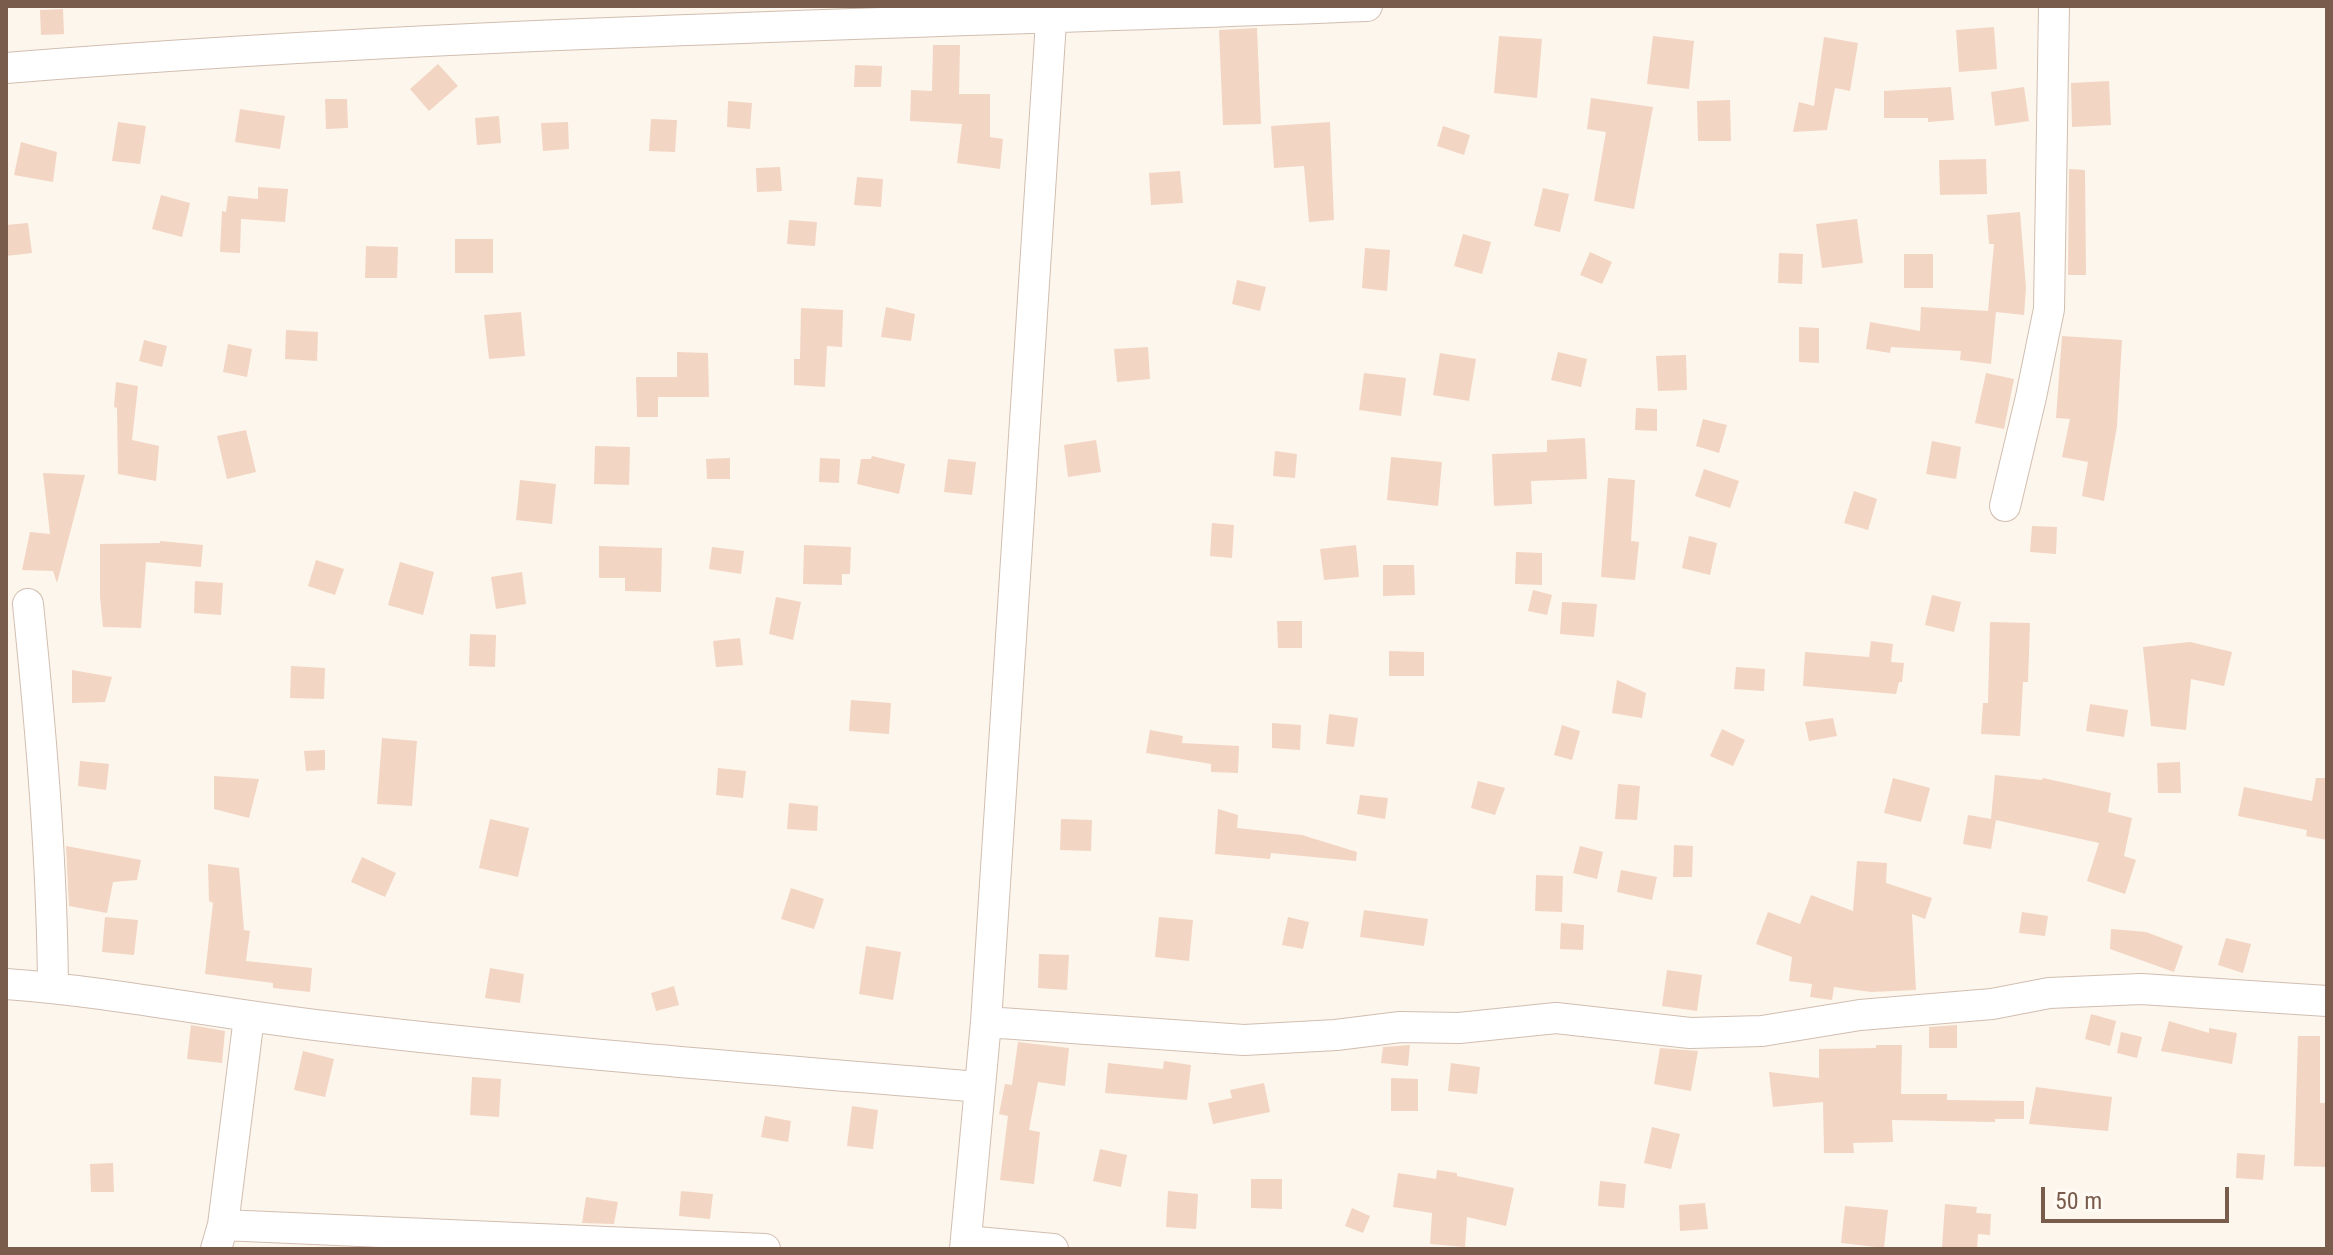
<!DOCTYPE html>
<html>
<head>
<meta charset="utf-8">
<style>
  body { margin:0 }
  #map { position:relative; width:2333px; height:1255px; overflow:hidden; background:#fdf6ec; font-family:"Roboto Condensed",sans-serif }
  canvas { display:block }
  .frame { position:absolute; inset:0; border:8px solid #7a5c4d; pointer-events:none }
  .scale { position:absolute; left:2041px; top:1187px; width:188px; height:36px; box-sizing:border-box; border:4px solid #7a5c4d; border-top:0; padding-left:10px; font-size:24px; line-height:28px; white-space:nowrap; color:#7a5c4d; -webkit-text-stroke:6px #fffaf3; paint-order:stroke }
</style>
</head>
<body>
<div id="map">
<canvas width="2333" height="1255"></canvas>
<div class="frame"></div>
<div class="scale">50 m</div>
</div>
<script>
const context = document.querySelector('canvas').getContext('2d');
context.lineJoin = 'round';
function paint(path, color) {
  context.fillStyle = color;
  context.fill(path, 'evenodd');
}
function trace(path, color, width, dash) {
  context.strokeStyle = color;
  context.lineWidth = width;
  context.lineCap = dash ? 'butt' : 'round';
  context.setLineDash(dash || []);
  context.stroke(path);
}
paint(new Path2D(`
  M63,9L64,34L41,35L40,10Z
  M1994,27L1997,69L1959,72L1956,30Z
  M1257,28L1261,124L1223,125L1219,30Z
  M1499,36L1542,39L1537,98L1494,93Z
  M1653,36L1694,41L1689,89L1647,84Z
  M1824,37L1858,43L1850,91L1835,88L1827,130L1793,132L1799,102L1814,106Z
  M933,45H960L959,94H990V137L1003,139L1000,169L957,163L962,124L910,121L911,90L932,91Z
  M438,64L458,86L429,111L410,89Z
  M855,65L882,66L881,87H854Z
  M2109,81L2111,125L2072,127L2071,83Z
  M1951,87L1954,120L1928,122V118H1884V91Z
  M2024,87L2029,121L1995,126L1991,92Z
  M1591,98L1653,107L1634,209L1594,201L1606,132L1587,129Z
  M325,99H347L348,128L326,129Z
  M1730,100L1731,141H1698L1697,101Z
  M728,101L752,103L750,129L727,127Z
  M240,109L285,116L280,149L235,142Z
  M499,116L501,143L477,145L475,118Z
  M651,119L677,120L675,152L649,151Z
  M118,122L146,126L140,164L112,161Z
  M568,122L569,149L543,151L541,123Z
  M1330,122L1334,220L1309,222L1304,166L1274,168L1271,126Z
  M1443,126L1470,135L1464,155L1437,146Z
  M21,142L57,152L53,182L14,175Z
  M1986,159L1987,194L1940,195L1939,160Z
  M780,167L782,191L757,192L756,168Z
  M2069,169L2085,170L2086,275H2068Z
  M1180,171L1183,203L1151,205L1149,173Z
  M857,177L883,179L881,207L854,205Z
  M258,187L288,189L285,222L241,219L240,253L220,252L222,211L226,212L228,196L258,199Z
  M1543,188L1569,194L1560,232L1534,226Z
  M161,195L190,203L182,237L152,229Z
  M2020,212L2026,288L2024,315L1996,312L1991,364L1960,360L1961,351L1891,347L1890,353L1866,349L1870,322L1920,331L1921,307L1988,311L1994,244H1989L1987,215Z
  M1857,219L1863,263L1822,268L1816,224Z
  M789,220L817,222L815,246L787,244Z
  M28,223L32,253L6,256V225Z
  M1463,234L1491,242L1482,274L1454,266Z
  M455,239H493V273H455Z
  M366,246L398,247L397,278H365Z
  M1365,248L1390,250L1387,291L1362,288Z
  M1590,252L1612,262L1602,284L1580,275Z
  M1779,253L1803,254L1802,284L1778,283Z
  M1904,254H1933V288H1904Z
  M1237,280L1266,287L1260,311L1232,304Z
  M886,307L915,314L911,341L881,337Z
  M801,308L843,310L842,347L827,346L825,387L794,385V359H800Z
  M521,312L525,356L489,359L484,315Z
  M1799,327L1819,328V363L1799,362Z
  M286,330L318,332L317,361L285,359Z
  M2062,336L2122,340L2117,426L2104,501L2082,496L2088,462L2062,457L2070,419L2056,418Z
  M144,340L167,346L162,367L139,361Z
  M228,344L252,349L247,377L223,372Z
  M1148,347L1150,379L1117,382L1114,349Z
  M677,352L708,353L709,397H658V417H637L636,377H677Z
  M1558,352L1587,359L1581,387L1551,380Z
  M1440,353L1476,359L1469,401L1433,395Z
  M1686,355L1687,390L1658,391L1656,356Z
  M1364,373L1406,378L1401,416L1359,410Z
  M1986,373L2014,379L2004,429L1975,423Z
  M116,382L138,386L132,440L159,446L156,481L118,474L117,408L114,407Z
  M1636,408L1657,409V431L1635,430Z
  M1703,419L1727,425L1719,453L1696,446Z
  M246,430L256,472L227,479L217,436Z
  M1585,438L1587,479L1531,481L1532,504L1494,506L1492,454L1547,452V440Z
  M1096,440L1101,472L1068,477L1064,445Z
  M1932,441L1961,447L1956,479L1926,474Z
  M595,446L630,447L629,485L594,484Z
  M1275,451L1297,454L1295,478L1273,476Z
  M872,456L905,464L899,494L857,484L861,459H871Z
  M1391,457L1442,462L1438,506L1387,500Z
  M730,458V479H707L706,459Z
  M820,458L840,459L839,483L819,482Z
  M948,459L976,462L972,495L944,492Z
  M1704,469L1739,481L1730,508L1695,496Z
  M43,473L85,475L57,583L53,571L22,570L30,532L50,534Z
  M1608,478L1635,480L1631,541L1639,542L1635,580L1601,577Z
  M520,480L556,484L552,524L516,520Z
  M1854,491L1877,499L1868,530L1844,523Z
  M1212,523L1234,525L1232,558L1210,556Z
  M2032,526L2057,527L2056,554L2030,552Z
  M1689,536L1717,543L1710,575L1682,568Z
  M160,541L203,545L201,567L146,562L141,628L103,627L100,597V544L160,543Z
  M804,545L851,547L850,574H842V585L803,584Z
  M1356,545L1359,577L1324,580L1320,549Z
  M599,546L662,548L661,592L625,591V578H599Z
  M712,547L744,551L741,574L709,569Z
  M1516,552L1542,553V585L1515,584Z
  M316,560L344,569L335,595L308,586Z
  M400,562L434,572L423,615L388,605Z
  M1383,565H1414L1415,595L1383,596Z
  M522,572L526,604L496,609L491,577Z
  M195,581L223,583L221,615L194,613Z
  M1533,590L1552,595L1547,615L1528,611Z
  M1932,595L1961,602L1954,632L1925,625Z
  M776,597L801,602L793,640L769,634Z
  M1562,602L1597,604L1594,637L1560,634Z
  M1277,621H1302V648H1278Z
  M1990,622L2030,623L2028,682H2023L2020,736L1981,734L1983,703H1988Z
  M470,634L496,635L495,667L469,666Z
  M740,638L743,665L716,667L713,641Z
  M1871,641L1893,644L1891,662L1904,663L1902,682H1899L1896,694L1803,686L1805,652L1869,657Z
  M2190,642L2232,652L2224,686L2191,679L2186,730L2151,726L2143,647Z
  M1389,651L1424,652V676H1389Z
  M291,666L325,668L324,699L290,698Z
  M1736,667L1765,669L1764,691L1734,689Z
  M72,670L112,677L105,702L72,703Z
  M1617,680L1646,693L1642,718L1612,713Z
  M851,700L891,703L889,734L849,731Z
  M2090,704L2128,710L2124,737L2086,731Z
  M1329,714L1358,718L1354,747L1326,744Z
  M1833,718L1837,736L1809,741L1805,722Z
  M1272,723L1301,725L1300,750L1272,748Z
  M1562,725L1580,731L1572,760L1554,755Z
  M1722,729L1745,740L1733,766L1710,756Z
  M1150,730L1183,736L1182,743L1239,746L1238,773L1211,772V764L1146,753Z
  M382,738L417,741L412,806L377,804Z
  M325,750V770L306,771L304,751Z
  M80,761L109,764L106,790L78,786Z
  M2180,762L2181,793H2158L2157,763Z
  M718,768L746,771L743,798L716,795Z
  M1995,775L2042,780L2043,778L2111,793L2108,812L2132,818L2124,856L2136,860L2125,894L2087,881L2099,843L1996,820L1991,849L1963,844L1968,815L1991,819Z
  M214,776L259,779L249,818L214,809Z
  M1893,778L1930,788L1921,822L1884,813Z
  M2316,778H2327V840L2306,836L2307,830L2238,816L2244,787L2312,801Z
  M1478,781L1505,788L1495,815L1471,808Z
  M1618,784L1640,786L1637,820L1615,819Z
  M1360,795L1388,798L1385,819L1357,814Z
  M789,803L818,806L817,831L787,829Z
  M1218,809L1238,815L1237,828L1302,835L1357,852L1356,861L1271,853L1270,859L1215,854Z
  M490,819L529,828L518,877L479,868Z
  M1061,819L1092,820L1091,851L1060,850Z
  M1674,845L1693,846L1692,877H1673Z
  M66,846L141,860L137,880L113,882L107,913L69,906Z
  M1580,846L1603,852L1597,879L1573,873Z
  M362,857L396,873L385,897L351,882Z
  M1857,861L1887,863L1886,883L1932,898L1925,919L1912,914L1916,990L1871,992L1834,987L1832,1000L1810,997L1812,984L1789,981L1792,957L1756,944L1768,912L1800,924L1811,895L1853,911Z
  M208,864L239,868L244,930L250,931L246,961L312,968L310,992L273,988V983L205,974L213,903L209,901Z
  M1621,870L1657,877L1652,900L1617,892Z
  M1536,875L1563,876L1562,912L1535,911Z
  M791,888L824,899L814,929L781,919Z
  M1364,910L1428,919L1424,946L1360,937Z
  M2022,912L2048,916L2045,936L2019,933Z
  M105,917L138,920L134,955L102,952Z
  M1159,917L1193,920L1189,961L1155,957Z
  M1288,917L1309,922L1303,949L1282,945Z
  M1561,923L1584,925L1583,950L1560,949Z
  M2111,929L2146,932L2183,946L2174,972L2110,949Z
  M2226,938L2251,944L2243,973L2218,965Z
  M866,946L901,952L893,1000L859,994Z
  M1039,954L1069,955L1067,990L1038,988Z
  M490,968L524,974L520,1003L485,998Z
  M1667,970L1702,975L1697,1011L1662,1006Z
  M674,986L679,1005L656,1011L651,993Z
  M2091,1014L2116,1021L2110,1046L2085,1039Z
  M2169,1021L2209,1033V1028L2237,1033L2232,1064L2161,1051Z
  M191,1025L225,1031L222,1063L187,1059Z
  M1957,1025V1048H1929V1027Z
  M2121,1032L2142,1037L2137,1058L2117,1053Z
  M2298,1036H2320V1103H2327V1167L2294,1166Z
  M1018,1042L1069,1048L1065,1086L1038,1082L1029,1130L1040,1132L1034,1184L1000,1180L1008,1116L999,1114L1005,1084L1012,1085Z
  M1410,1045L1408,1066L1381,1063L1383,1047Z
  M1876,1045H1902L1901,1094H1947V1100L2024,1101V1119H1995V1122L1892,1120L1893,1142L1853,1143L1854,1153H1824L1823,1102L1773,1107L1769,1072L1819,1078V1049L1876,1048Z
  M1660,1048L1698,1051L1691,1091L1654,1084Z
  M303,1051L334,1059L325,1097L294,1090Z
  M1164,1061L1191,1065L1187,1100L1105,1093L1108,1063L1163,1069Z
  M1451,1063L1480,1067L1477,1094L1448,1091Z
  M472,1077L501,1079L499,1117L470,1115Z
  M1391,1078L1418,1079V1111H1391Z
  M1264,1083L1270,1112L1213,1124L1208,1103L1232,1098L1230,1090Z
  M2036,1087L2112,1097L2108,1131L2029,1124Z
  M852,1106L878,1110L873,1149L847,1146Z
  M765,1116L791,1121L788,1142L761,1137Z
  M1652,1127L1680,1134L1671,1169L1644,1163Z
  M1100,1149L1127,1155L1121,1187L1093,1181Z
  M2237,1153L2265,1155L2263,1180L2236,1178Z
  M113,1163L114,1192H91L90,1164Z
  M1437,1170L1457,1173V1176L1514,1188L1506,1226L1467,1217L1465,1247L1430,1244L1432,1213L1393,1207L1398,1173L1436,1179Z
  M1251,1179H1282V1209L1251,1208Z
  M1600,1181L1626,1184L1624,1208L1598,1206Z
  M681,1191L713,1194L710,1219L679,1216Z
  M1168,1191L1198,1194L1196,1229L1166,1227Z
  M586,1197L618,1202L614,1224L582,1223Z
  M1705,1203L1708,1229L1680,1231L1679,1205Z
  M1945,1204L1977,1207L1976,1213L1991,1214L1990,1235L1978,1234L1977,1249L1942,1247Z
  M1845,1206L1888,1210L1884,1248L1841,1243Z
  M1352,1208L1370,1216L1363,1233L1345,1226Z`), '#f3d5c3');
const street = new Path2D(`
  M6,68C459,31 914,24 1367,6
  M2005,506L2031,397L2049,309L2054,6
  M28,604C41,732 52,859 53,988
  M6,984C118,992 229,1016 341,1028C553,1053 766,1069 979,1087
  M986,1022L1244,1040L1336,1035L1400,1027L1459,1028L1556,1018L1690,1033L1762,1031L1860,1015L1992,1004L2049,993L2141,989L2327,1001
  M223,1225L765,1249
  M966,1241L1053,1249
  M216,1249L223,1225L249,1017
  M965,1249L986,1022L1052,6`);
trace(street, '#d1beb0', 32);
trace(street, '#fff', 30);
</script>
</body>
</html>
